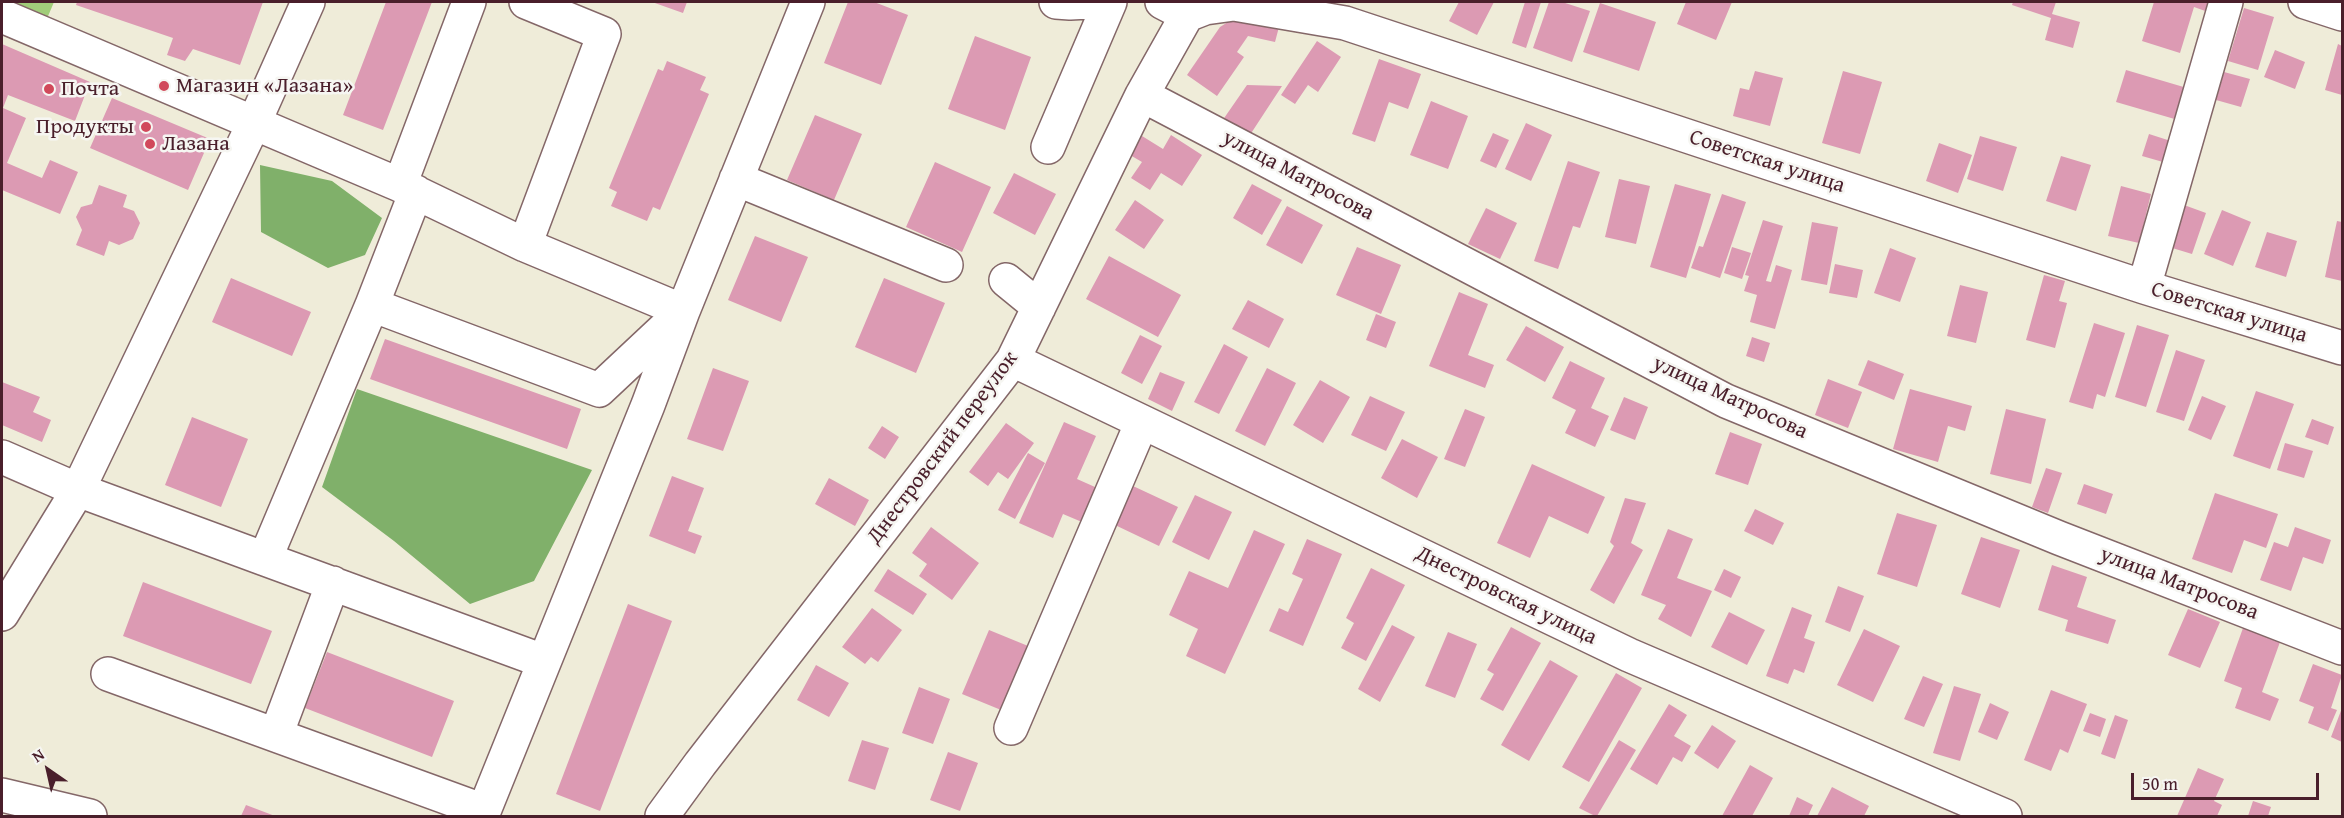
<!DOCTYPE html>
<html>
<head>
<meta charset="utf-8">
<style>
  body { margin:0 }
  #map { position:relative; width:2344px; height:818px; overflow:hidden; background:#efecd9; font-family:"Gentium Book Plus",serif }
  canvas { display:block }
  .frame { position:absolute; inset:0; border:3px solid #4a1f2b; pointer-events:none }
  .north { position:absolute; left:18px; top:740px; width:60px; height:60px; -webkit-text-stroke:4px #f6f6f2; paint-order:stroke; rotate:326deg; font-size:16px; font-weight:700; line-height:24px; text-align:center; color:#4a1f2b }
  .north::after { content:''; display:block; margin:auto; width:21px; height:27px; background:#4a1f2b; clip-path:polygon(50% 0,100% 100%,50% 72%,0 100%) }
  .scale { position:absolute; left:2131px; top:773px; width:188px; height:27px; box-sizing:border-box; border:3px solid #4a1f2b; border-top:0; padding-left:8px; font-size:18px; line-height:21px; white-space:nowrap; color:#4a1f2b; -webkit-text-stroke:4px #f6f6f2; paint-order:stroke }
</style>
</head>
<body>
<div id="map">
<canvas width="2344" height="818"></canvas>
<div class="frame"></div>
<div class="north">N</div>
<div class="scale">50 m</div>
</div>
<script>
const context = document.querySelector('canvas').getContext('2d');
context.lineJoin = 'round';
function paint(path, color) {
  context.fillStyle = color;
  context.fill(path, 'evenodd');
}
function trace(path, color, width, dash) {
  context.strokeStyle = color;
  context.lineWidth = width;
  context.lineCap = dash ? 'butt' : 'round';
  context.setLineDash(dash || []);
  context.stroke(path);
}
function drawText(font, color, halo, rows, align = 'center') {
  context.font = font + ' "Gentium Book Plus",serif';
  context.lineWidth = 5;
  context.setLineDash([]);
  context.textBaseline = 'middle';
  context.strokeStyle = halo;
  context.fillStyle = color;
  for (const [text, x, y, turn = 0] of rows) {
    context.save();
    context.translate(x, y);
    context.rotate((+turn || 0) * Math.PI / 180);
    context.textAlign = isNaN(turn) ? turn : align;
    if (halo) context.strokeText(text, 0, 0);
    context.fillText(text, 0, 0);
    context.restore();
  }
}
paint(new Path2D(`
  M2,2H54L46,21Z`), '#a1cd7a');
paint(new Path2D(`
  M260,165L332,181L382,218L365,255L328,268L261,232Z
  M357,389L592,470L534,581L470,604L394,541L322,487Z`), '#80b06a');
paint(new Path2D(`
  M77,2H263L240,65L193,49L185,61L167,55L173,38L76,5Z
  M386,2H432L383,130L343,115Z
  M652,2H687L683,13Z
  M848,2H874L908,15L881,85L824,63Z
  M1459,2H1494L1477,35L1449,21Z
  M1525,2H1541L1526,48L1512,43Z
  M1549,2H1562L1590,11L1572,62L1533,48Z
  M1686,2H1732L1716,40L1677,24Z
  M2013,2H2056L2052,14L2080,22L2073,48L2045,40L2051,18L2012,5Z
  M2154,2H2214L2211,13L2194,7L2180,53L2142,41Z
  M1600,3L1656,22L1639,71L1583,52Z
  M2244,8L2274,17L2258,70L2228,61Z
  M1236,17L1279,27L1275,42L1248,36L1237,52L1244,57L1217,96L1187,75L1220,27Z
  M975,36L1031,57L1005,130L948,109Z
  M1317,41L1341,57L1318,92L1308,85L1295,104L1281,95Z
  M2,44L90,82L75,121L8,95L3,108L26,118L7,163L42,178L50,160L78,172L60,214L2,190Z
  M2338,44L2342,46V95L2325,90Z
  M2275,50L2305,62L2295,89L2264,77Z
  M1379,59L1421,74L1408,109L1389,102L1375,142L1352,134Z
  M667,61L706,77L700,90L709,94L660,210L653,207L647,221L611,206L617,192L609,188L658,69L663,71Z
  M2126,70L2187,88L2178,120L2116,102Z
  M1755,71L1783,78L1770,126L1733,116L1740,88L1749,90Z
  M1843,71L1882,82L1860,154L1822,143Z
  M2224,72L2250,79L2241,107L2216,100Z
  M1247,85L1282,86L1246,141L1220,124Z
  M112,98L210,139L188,190L90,148Z
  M1431,101L1468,116L1448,169L1410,155Z
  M815,115L862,134L834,200L787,180Z
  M1526,123L1552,135L1531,181L1505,169Z
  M1493,133L1509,140L1496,168L1480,161Z
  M2149,134L2177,143L2170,164L2142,156Z
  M1171,135L1202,155L1182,186L1161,173L1150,190L1131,178L1142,162L1130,155L1142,136L1163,149Z
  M1980,136L2017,147L2003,191L1967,179Z
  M1939,143L1972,155L1958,193L1926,181Z
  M2061,156L2091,165L2076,211L2046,201Z
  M1568,161L1600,172L1580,228L1573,226L1558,269L1534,261Z
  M935,162L991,187L962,252L906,227Z
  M1014,173L1056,194L1035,235L993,213Z
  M1619,179L1650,186L1636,244L1605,237Z
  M1252,184L1282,200L1262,235L1233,218Z
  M1675,184L1711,194L1686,278L1650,267Z
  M99,185L127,195L123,207L134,211L140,223L133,239L119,245L109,241L104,256L76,245L82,230L76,217L81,207L92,204Z
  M2121,186L2151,194L2139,243L2108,236Z
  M1722,194L1746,202L1720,278L1691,268L1699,246L1703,247Z
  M1135,200L1164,220L1144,249L1115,230Z
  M2184,205L2206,213L2192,254L2169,247Z
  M1287,206L1323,225L1302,264L1266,245Z
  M1486,208L1517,223L1500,259L1468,244Z
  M2222,210L2251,222L2233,266L2204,254Z
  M1763,220L1783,226L1766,281L1771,282L1776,265L1792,270L1775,329L1750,322L1757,295L1744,291L1749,276L1745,275Z
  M2337,221L2342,222V281L2325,277Z
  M1812,222L1838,227L1827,285L1801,280Z
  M2267,232L2297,241L2286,277L2255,267Z
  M755,236L808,257L781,322L728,300Z
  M1357,247L1401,265L1381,314L1336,295Z
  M1732,247L1751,253L1742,279L1724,273Z
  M1890,248L1916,258L1900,302L1874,293Z
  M1109,256L1181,295L1158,337L1086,299Z
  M1835,264L1863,270L1857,298L1829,293Z
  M2044,275L2065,281L2059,301L2067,303L2055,348L2026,340Z
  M231,278L311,312L292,356L212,322Z
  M884,278L945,303L916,373L855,347Z
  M1960,285L1988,292L1976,343L1947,336Z
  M1459,292L1488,304L1468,355L1494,365L1485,388L1429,366Z
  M1248,300L1284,319L1269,348L1232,329Z
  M1376,314L1396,322L1386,348L1366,340Z
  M2094,323L2125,333L2105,397L2097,394L2093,409L2069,402Z
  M2137,325L2169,335L2146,407L2115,397Z
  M1526,326L1564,347L1545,382L1506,360Z
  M1140,335L1162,346L1142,384L1121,373Z
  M1752,337L1770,343L1764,362L1746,356Z
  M385,339L581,409L567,449L370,379Z
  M1224,344L1248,357L1219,414L1194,402Z
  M2176,350L2205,360L2184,421L2156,412Z
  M1868,360L1904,374L1894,400L1858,385Z
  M1570,361L1605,378L1591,408L1609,416L1595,447L1565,433L1576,410L1552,398Z
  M713,368L749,381L723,451L687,439Z
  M1267,368L1296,383L1265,446L1235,431Z
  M1160,372L1185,382L1172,411L1148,399Z
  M1828,379L1862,392L1848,428L1815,415Z
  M1320,380L1350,397L1323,443L1293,425Z
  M2,382L40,397L33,412L51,420L42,442L2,425Z
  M1910,389L1972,406L1965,431L1948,426L1938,462L1893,449Z
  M2256,391L2294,404L2270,469L2233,456Z
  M1370,396L1405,412L1386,451L1351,435Z
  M2202,396L2226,406L2211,440L2188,430Z
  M1624,397L1648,407L1635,440L1610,430Z
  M1465,409L1485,417L1465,467L1444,459Z
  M2006,409L2046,419L2031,484L1990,474Z
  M192,417L248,439L221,507L165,485Z
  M2312,419L2334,427L2328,445L2305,437Z
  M1064,422L1096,436L1077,479L1104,491L1089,525L1063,514L1053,538L1019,523Z
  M1006,423L1034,443L1008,479L998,472L988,486L969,472Z
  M882,426L899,437L885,459L868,448Z
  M1730,432L1762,444L1748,485L1715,474Z
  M1402,439L1438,457L1417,498L1381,478Z
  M2285,443L2313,451L2304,478L2277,470Z
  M1028,453L1045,463L1015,519L998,510Z
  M1532,464L1605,497L1588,534L1549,516L1530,558L1497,543Z
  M2046,468L2062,473L2048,513L2032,507Z
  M672,476L704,488L688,531L702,536L695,554L649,536Z
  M829,478L869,500L855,526L815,504Z
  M2084,484L2113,494L2106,514L2077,504Z
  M1133,486L1178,507L1159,546L1115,525Z
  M2215,493L2278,514L2266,548L2244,540L2232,573L2192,559Z
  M1195,495L1232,512L1209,560L1172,542Z
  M1625,498L1646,503L1631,543L1643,550L1614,604L1590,590L1614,546L1610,542Z
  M1755,509L1784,523L1773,545L1744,531Z
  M1897,513L1937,525L1917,587L1877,574Z
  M931,527L979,563L952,600L919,576L927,564L912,553Z
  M2295,527L2331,540L2323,564L2303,557L2291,591L2260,580L2274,542L2288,547Z
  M1668,529L1693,539L1677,578L1712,591L1691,637L1658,619L1666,605L1641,595Z
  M1254,530L1285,544L1225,674L1186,656L1198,629L1169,615L1189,571L1228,588Z
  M1981,537L2020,550L2000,608L1961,594Z
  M1307,539L1342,554L1303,646L1269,631L1279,608L1288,612L1303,579L1292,574Z
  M2052,565L2087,577L2077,607L2116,620L2108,644L2065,631L2068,620L2038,610Z
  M1371,568L1405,585L1366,661L1341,648L1354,623L1346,618Z
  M888,569L927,594L913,615L874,591Z
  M1724,569L1741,577L1731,598L1714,590Z
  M143,582L272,631L251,684L123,636Z
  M1838,586L1864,596L1850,632L1825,622Z
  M628,604L672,621L600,811L556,794Z
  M1792,607L1812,615L1804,638L1815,642L1804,673L1794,669L1788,684L1766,676Z
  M872,608L902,630L878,662L871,657L865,664L842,647Z
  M2188,609L2220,622L2200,668L2168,655Z
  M1729,612L1765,630L1747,665L1711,647Z
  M1392,625L1415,637L1380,702L1358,689Z
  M1511,627L1541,643L1503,711L1480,699L1494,674L1487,670Z
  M2243,628L2280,642L2262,692L2279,699L2270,721L2235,708L2242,688L2224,681Z
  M1864,629L1900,646L1873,702L1837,685Z
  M989,630L1033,648L1006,712L962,694Z
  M1448,632L1477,644L1455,698L1425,686Z
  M327,652L454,701L432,757L305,708Z
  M1550,660L1578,676L1529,761L1501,745Z
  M2313,664L2342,675L2331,708L2337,710L2328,731L2308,723L2314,707L2299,701Z
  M816,665L849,683L829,717L797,700Z
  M1616,673L1642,688L1589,782L1562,767Z
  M1923,676L1943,684L1924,727L1904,719Z
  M1954,686L1981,694L1960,761L1933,753Z
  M919,687L950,699L933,744L902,733Z
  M2051,690L2087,704L2068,753L2060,749L2051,771L2024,760Z
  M1990,703L2009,712L1997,740L1978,732Z
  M1669,704L1687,715L1674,736L1691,746L1682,762L1673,757L1657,785L1630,769Z
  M2342,708V742L2331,737Z
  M2090,713L2106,719L2100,737L2083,731Z
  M2115,715L2128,720L2115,759L2101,754Z
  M1712,725L1736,741L1718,769L1694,753Z
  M862,740L889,748L875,790L848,781Z
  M1619,740L1636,750L1597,816H1595L1579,808Z
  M948,752L978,763L960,811L930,800Z
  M1750,765L1773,778L1752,816H1722Z
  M2198,768L2224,779L2214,801L2222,805L2217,816H2177Z
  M1832,787L1869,806L1864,816H1817Z
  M1797,797L1813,805L1808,816H1789Z
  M2253,801L2271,807L2268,816H2248Z
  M246,805L275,816H241Z`), '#dc9ab3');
const minor = new Path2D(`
  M1056,2L1070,3L1089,2
  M1162,2L1187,15
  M2305,2L2342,14
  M1187,15L1205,8L1234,4L1345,23L2144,287L2342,348
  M2,16L400,185L525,245L683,311L808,2
  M1142,95L1726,401L2059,538L2342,648
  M1048,147L1110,2
  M736,179L946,265
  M400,185L469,2
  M416,192L372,305L599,390L678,316
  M525,245L604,34L526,2
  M1006,280L1039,307
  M2144,287L2226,2
  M1013,360L1629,655L2005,816
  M2,457L78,490L265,559L372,305
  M265,559L543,661
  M2,614L78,490L254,123L308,2
  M108,674L484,811L648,405L683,311
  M1011,728L1142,422
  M276,735L333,583
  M2,795L90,816
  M662,816L700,764L1013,360L1142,95L1187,15`);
trace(minor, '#846768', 36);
trace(minor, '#fff', 33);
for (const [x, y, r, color] of [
  [164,86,6,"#d1495b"],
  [49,89,6,"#d1495b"],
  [146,127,6,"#d1495b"],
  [150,144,6,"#d1495b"]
]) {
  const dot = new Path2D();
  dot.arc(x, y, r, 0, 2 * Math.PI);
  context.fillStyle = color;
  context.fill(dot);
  trace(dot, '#f6f6f2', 2);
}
drawText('22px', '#4a1f2b', '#f6f6f2', [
  ["Магазин «Лазана»",176,86],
  ["Почта",61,89],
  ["Продукты",134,127,"right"],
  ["Лазана",162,144]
], 'left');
drawText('22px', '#4a1f2b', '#f6f6f2', [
  ["Советская улица",1767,162,18],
  ["улица Матросова",1298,176,28],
  ["Советская улица",2229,313,17],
  ["улица Матросова",1730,398,25],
  ["Днестровский переулок",943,448,-53],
  ["улица Матросова",2179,584,21],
  ["Днестровская улица",1506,596,26]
]);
</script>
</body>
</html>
